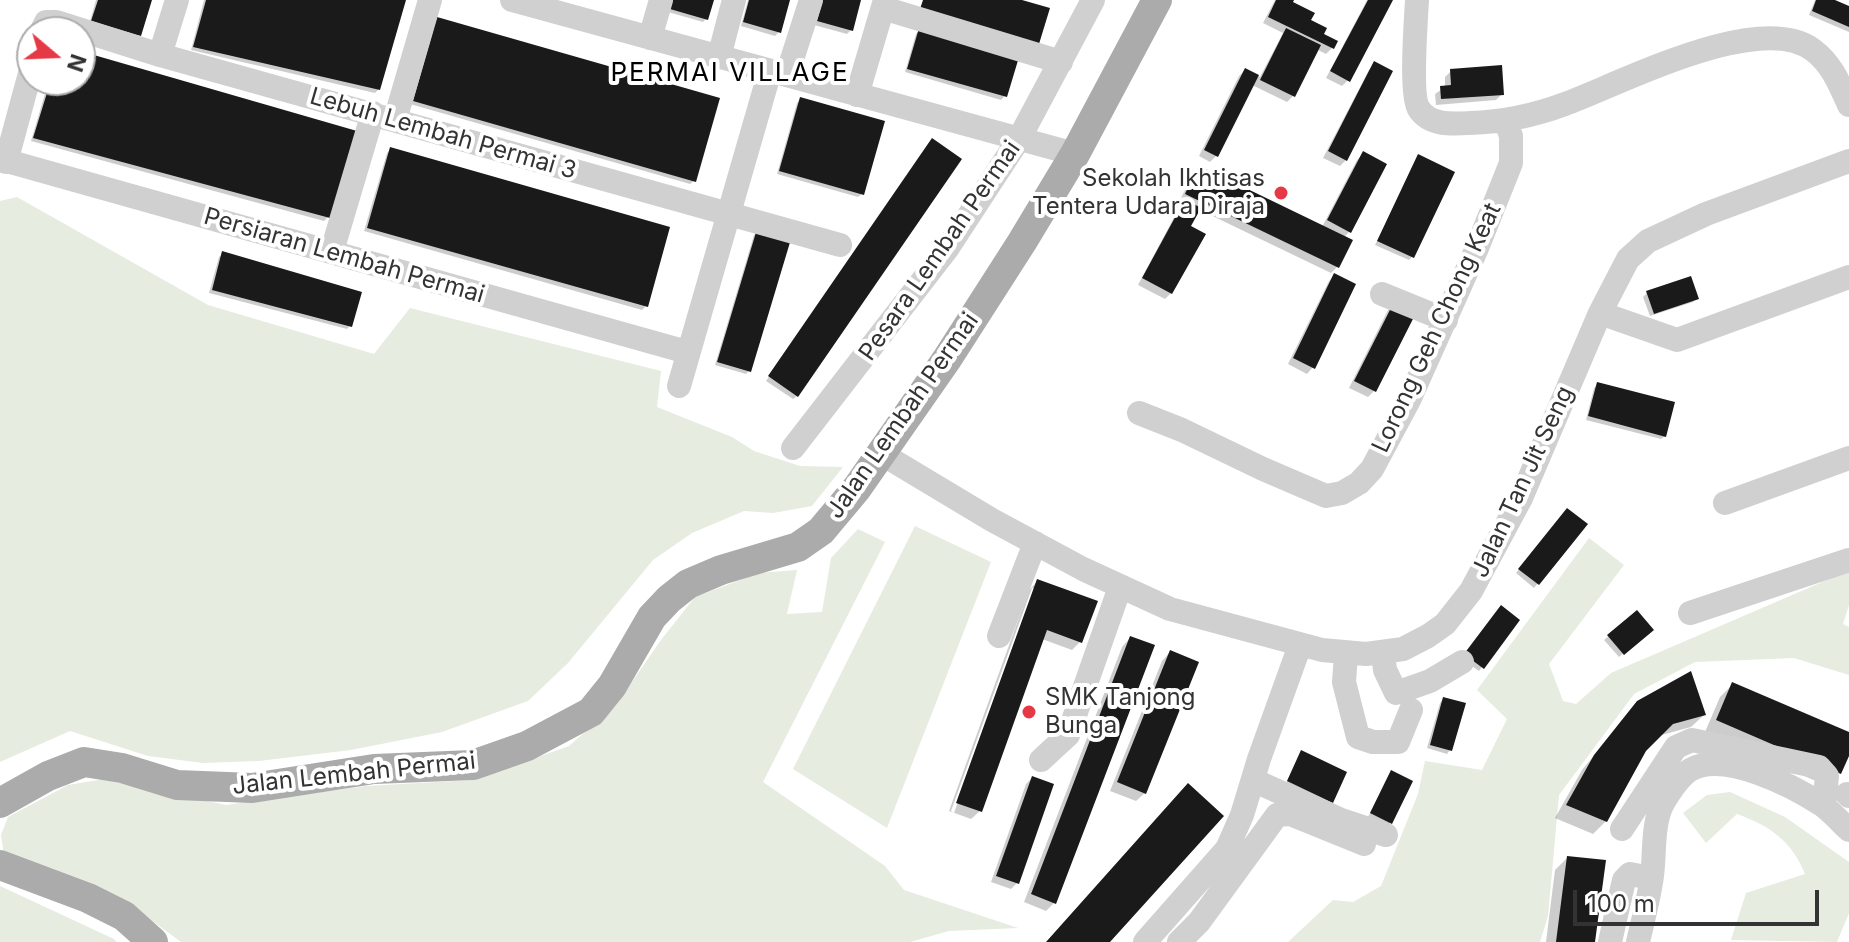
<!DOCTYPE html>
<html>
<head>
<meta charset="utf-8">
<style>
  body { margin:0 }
  #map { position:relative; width:1849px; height:942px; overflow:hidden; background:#fff; font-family:Inter,sans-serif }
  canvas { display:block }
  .north { position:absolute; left:16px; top:16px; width:80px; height:80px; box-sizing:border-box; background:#fff; border:2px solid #adadad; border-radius:50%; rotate:109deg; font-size:22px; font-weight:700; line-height:32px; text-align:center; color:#333 }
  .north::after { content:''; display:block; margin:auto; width:28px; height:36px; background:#e63946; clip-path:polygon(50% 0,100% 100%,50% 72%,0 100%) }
  .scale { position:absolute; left:1573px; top:890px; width:246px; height:36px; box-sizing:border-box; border:4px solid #333; border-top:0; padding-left:10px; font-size:24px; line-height:28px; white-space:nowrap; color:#333; -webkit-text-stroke:6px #fff; paint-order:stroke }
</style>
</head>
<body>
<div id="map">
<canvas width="1849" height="942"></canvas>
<div class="north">N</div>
<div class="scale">100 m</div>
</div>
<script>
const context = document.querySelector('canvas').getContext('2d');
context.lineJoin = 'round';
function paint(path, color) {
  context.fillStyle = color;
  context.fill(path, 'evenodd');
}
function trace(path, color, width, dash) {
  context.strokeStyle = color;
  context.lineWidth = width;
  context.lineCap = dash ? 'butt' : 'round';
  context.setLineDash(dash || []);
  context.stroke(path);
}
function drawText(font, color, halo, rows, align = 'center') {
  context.font = font + ' Inter,sans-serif';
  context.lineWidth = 8;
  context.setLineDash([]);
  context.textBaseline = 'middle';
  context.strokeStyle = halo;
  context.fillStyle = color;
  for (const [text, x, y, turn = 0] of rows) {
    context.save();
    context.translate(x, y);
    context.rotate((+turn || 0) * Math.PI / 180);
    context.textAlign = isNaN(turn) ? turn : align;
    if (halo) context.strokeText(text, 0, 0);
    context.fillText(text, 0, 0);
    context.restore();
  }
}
paint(new Path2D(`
  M17,197L208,305L374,354L410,308L661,371L657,407L732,437L754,451L800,466L843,467L812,506L773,513L744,511L692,533L653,560L568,663L528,701L442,732L351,750L259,761L203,763L148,756L70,731L0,762V201Z
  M915,526L991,562L887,828L793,769Z
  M858,529L885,542L763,782L885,866L904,890L1018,928L949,931L910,942H181L121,898L4,855L1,835L8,817L68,785L104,779L226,805L366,786L474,780L569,746L616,705L661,640L695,597L759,573L797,570L787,614L822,612L831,558Z
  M1589,538L1624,565L1549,664L1563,701L1576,704L1611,673L1841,574L1849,572V605L1843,624L1849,627V675L1794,658L1695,662L1634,694L1559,795L1548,916L1540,942H1288L1333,900L1353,902L1381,886L1418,794L1425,761L1482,770L1507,719L1477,690Z
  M1730,792L1785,817L1849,862V913L1837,942L1731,940L1746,893L1805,874C1792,841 1770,826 1737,814L1706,843L1683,813L1707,795Z
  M0,886L114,939L117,942H0Z`), '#e6ecdf');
paint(new Path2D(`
  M96,0H149L139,35L135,38L89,25Z
  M204,0H404L379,89L375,93L191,50Z
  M671,0H712L706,19L703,22L668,12Z
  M748,0H788L779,32L775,36L741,26Z
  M821,0H859L851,30L847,34L814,25Z
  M1275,0H1292L1290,3L1332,48L1326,54L1318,50L1293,96L1287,102L1252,85L1217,155L1210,162L1199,156L1239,76L1245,70L1260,77L1283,33L1263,23Z
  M1367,0H1391L1348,80L1342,86L1326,78Z
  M1815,0H1830L1849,8V32L1809,15Z
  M434,23L694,181L690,184L410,104Z
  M920,30L1005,96L1001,100L905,72L916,34Z
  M80,53L328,217L324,221L31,141L49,80H80Z
  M1375,64L1346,160L1340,166L1323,158L1369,70Z
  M1451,71L1502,94L1496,100L1436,105L1435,94L1445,87V77Z
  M801,99L862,194L858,197L777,174L797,103Z
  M928,144L797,396L793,399L766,381Z
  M390,150L646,306L642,310L364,231L387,153Z
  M1363,154L1350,231L1343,238L1337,267L1331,273L1198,209L1188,227L1171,293L1165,299L1138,285L1179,208L1185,202L1180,200L1193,174L1199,168L1322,227L1357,160Z
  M1418,157L1412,257L1409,260L1375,245Z
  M758,231L750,370L746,374L715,365L754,235Z
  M223,254L351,325L347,329L209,293L219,257Z
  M1335,275L1313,367L1307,374L1288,364L1329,281Z
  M1647,293L1697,298L1693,302L1650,316L1643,297Z
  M1395,304L1374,391L1368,397L1349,388L1388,310Z
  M1598,384L1665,436L1661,439L1586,420L1594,388Z
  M1564,514L1585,525L1534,588L1516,573Z
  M1038,581L1080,642L1072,650L1042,639L980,811L971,819L949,811L1029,590ZM1032,588H1036L954,813L951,811Z
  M1497,611L1482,667L1479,671L1462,659Z
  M1636,612L1651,630L1619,657L1604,640Z
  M1130,638L1054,903L1046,911L1024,902L1122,647Z
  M1170,652L1145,793L1136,801L1110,791L1162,661Z
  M1733,684L1849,734V751L1839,773L1827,786L1705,732L1720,697Z
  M1444,699L1450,750L1447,754L1427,748L1440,703Z
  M1638,702L1704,715L1691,727L1658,736L1645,750L1606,821L1593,834L1555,818L1582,770Z
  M1302,752L1331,802L1327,805L1285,785Z
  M1391,772L1390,823L1387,827L1368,817Z
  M1032,778L1017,883L1011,889L991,882L1026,784Z
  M1567,858L1593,942H1546L1555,870Z`), '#0003');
paint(new Path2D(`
  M98,0H152L141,36L91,21Z
  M206,0H406L380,90L193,47Z
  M673,0H714L708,20L670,9Z
  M749,0H790L781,33L743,22Z
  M823,0H861L853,31L817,21Z
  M923,0H1022L1050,8L1039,44L920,9Z
  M1276,0H1294L1293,2L1315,13L1311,20L1327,28L1324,34L1338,41L1334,49L1268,17Z
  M1368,0H1393L1350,82L1330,71Z
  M1816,0H1835L1849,6V27L1812,11Z
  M437,17L720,98L696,182L413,101Z
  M919,28L1019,57L1007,97L907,69Z
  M1286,28L1321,45L1295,97L1260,80Z
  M80,51L357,131L330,218L33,138L51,80H80Z
  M1374,61L1393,71L1347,161L1328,151Z
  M1502,65L1504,95L1441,99L1440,86L1451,85L1450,69Z
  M1245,68L1259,75L1218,157L1204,150Z
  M800,97L885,121L864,195L779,171Z
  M932,138L962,159L798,397L768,376Z
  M390,147L670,227L648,307L367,228Z
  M1363,151L1387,164L1351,233L1327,220Z
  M1418,154L1455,172L1414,258L1377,241Z
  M1198,165L1353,240L1339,268L1185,194Z
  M1185,199L1201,208L1191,226L1206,234L1172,294L1142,278Z
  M757,229L791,239L751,372L717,362Z
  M222,251L362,292L352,327L212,290Z
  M1334,273L1356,284L1315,369L1293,358Z
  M1691,276L1699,299L1654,314L1646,291Z
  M1394,302L1416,313L1376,392L1354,381Z
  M1597,382L1675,402L1666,437L1588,416Z
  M1567,508L1588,524L1539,585L1518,569Z
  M1037,579L1098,601L1082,643L1047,630L982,812L956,803Z
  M1501,605L1520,620L1484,669L1464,654Z
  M1637,610L1654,630L1624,655L1607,635Z
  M1130,636L1155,645L1056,904L1031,894Z
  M1170,650L1199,662L1146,794L1117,782Z
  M1691,671L1706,715L1673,724L1646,751L1607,822L1566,805L1594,755L1637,701Z
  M1732,682L1849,732V756L1841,774L1716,720Z
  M1443,697L1466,703L1452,751L1430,745Z
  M1301,750L1347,772L1333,803L1287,781Z
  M1391,770L1413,781L1392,824L1370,813Z
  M1032,776L1054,784L1019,884L996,876Z
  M1188,783L1224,816L1110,942H1046Z
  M1567,856L1606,860L1595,942H1556Z`), '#1a1a1a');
trace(new Path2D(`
  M512,0L1075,154
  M1417,0C1416,20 1410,96 1419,109C1430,126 1453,124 1470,123C1503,122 1533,116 1565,104C1622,83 1760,10 1813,50C1832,64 1840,85 1849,105
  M883,8L1061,62
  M41,32L46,22H56L160,55L840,245
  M650,38L661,0
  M160,55L177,0
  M719,57L734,0
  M787,75L811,0
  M857,95L885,0
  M395,120L430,0
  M0,159L687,352
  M6,162L32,66
  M332,251L373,113
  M1382,294L1446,320
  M1600,313L1677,340L1849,277
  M679,386L770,71
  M1139,413L1182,430L1263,469L1326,496L1342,493L1359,483L1372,469L1409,400L1477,248L1511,163V136L1506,122
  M793,448L947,249L1019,139L1093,0
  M882,454L992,520L1083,569L1170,609L1322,650L1366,654L1403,649L1428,636L1445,624L1471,591L1521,498L1600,313L1628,259L1648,241L1706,214L1849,161
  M1725,503L1849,458
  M1690,613L1849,560
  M999,636L1035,543
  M1383,653L1385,670L1396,693L1430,681L1462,662
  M1346,654L1344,682L1358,737L1373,742H1398L1411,710
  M1041,760L1068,735L1120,587
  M1253,780L1341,820L1386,835
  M1847,794L1849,796
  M1622,829L1676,747L1692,740L1819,767L1827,776L1824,806
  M1145,942L1227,849L1242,815L1259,759L1300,645
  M1179,942L1199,922L1277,815L1290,814L1364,844
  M1610,942L1624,880L1630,874L1651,878
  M1638,942C1643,920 1649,898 1652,876C1655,853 1652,824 1663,803C1669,793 1679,777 1690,770C1724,750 1793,786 1822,805C1832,812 1840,822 1849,830`), '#d0d0d0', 24);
trace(new Path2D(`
  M0,803L48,776L84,762L122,768L177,785L252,788L374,769L473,765L527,746L591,712L612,686L652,617L669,599L688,584L721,570L798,547L821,531L857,488L947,359L1022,242L1075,154L1157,0
  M0,865L88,898L124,916L153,942`), '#ababab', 30);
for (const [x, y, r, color] of [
  [1281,193,8,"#e63946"],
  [1029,712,8,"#e63946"]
]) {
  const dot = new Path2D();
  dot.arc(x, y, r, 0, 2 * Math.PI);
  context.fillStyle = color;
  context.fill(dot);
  trace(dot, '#fff', 3);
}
drawText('24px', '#333', '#fff', [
  ["Lebuh Lembah Permai 3",443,134,16],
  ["Pesara Lembah Permai",940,251,-55],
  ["Persiaran Lembah Permai",344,256,16],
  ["Lorong Geh Chong Keat",1437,328,-65],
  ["Jalan Lembah Permai",903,416,-55],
  ["Jalan Tan Jit Seng",1523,482,-65],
  ["Jalan Lembah Permai",354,774,-6]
]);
drawText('24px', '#333', '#fff', [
  ["Sekolah Ikhtisas",1265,179],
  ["Tentera Udara Diraja",1265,207],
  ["SMK Tanjong",1045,698,"left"],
  ["Bunga",1045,726,"left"]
], 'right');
context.letterSpacing = '2px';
drawText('26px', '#000', '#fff', [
  ["PERMAI VILLAGE",730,73]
]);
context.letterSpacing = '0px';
</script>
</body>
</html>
